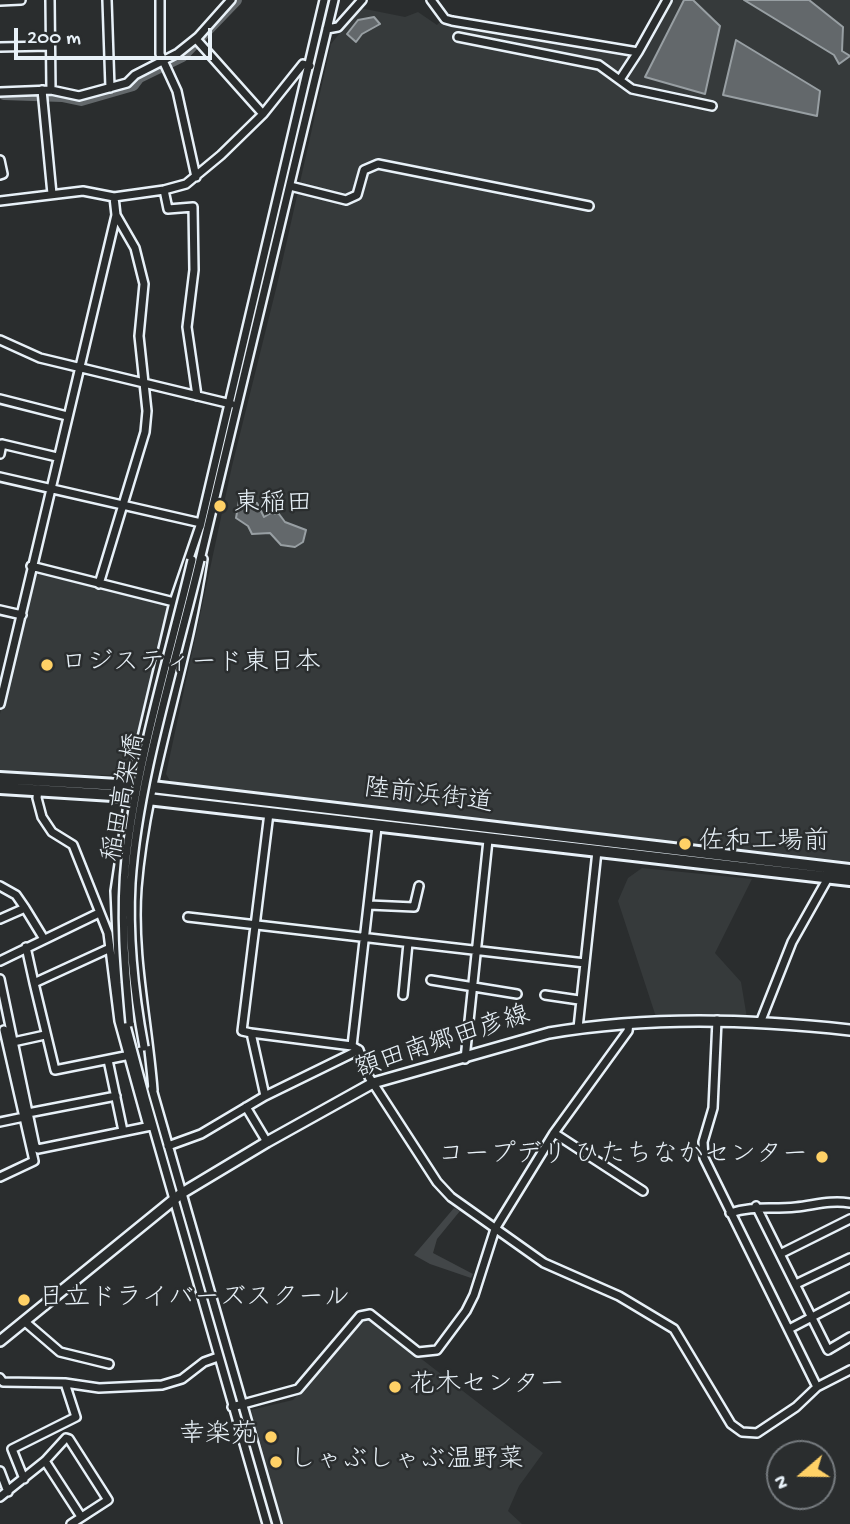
<!DOCTYPE html>
<html>
<head>
<meta charset="utf-8">
<style>
  body { margin:0 }
  #map { position:relative; width:850px; height:1524px; overflow:hidden; background:#2a2d2e; font-family:"Gochi Hand",sans-serif }
  canvas { display:block }
  .north { position:absolute; left:766px; top:1440px; width:70px; height:70px; box-sizing:border-box; background:#2a2d2e; border:2px solid #767b7f; border-radius:50%; rotate:250deg; font-size:19px; font-weight:700; line-height:28px; text-align:center; color:#e8f1f8 }
  .north::after { content:''; display:block; margin:auto; width:24px; height:32px; background:#ffd166; clip-path:polygon(50% 0,100% 100%,50% 72%,0 100%) }
  .scale { position:absolute; left:14px; top:28px; width:198px; height:32px; box-sizing:border-box; border:4px solid #e8f1f8; border-top:0; padding-left:9px; font-size:21px; line-height:24px; white-space:nowrap; color:#e8f1f8; -webkit-text-stroke:5px #2a2d2e; paint-order:stroke }
</style>
</head>
<body>
<div id="map">
<canvas width="850" height="1524"></canvas>
<div class="north">N</div>
<div class="scale">200 m</div>
</div>
<script>
const context = document.querySelector('canvas').getContext('2d');
context.lineJoin = 'round';
function paint(path, color) {
  context.fillStyle = color;
  context.fill(path, 'evenodd');
}
function trace(path, color, width, dash) {
  context.strokeStyle = color;
  context.lineWidth = width;
  context.lineCap = dash ? 'butt' : 'round';
  context.setLineDash(dash || []);
  context.stroke(path);
}
function drawText(font, color, halo, rows, align = 'center') {
  context.font = font + ' "Gochi Hand","Klee One",sans-serif';
  context.lineWidth = 5;
  context.setLineDash([]);
  context.textBaseline = 'middle';
  context.strokeStyle = halo;
  context.fillStyle = color;
  for (const [text, x, y, turn = 0] of rows) {
    context.save();
    context.translate(x, y);
    context.rotate((+turn || 0) * Math.PI / 180);
    context.textAlign = isNaN(turn) ? turn : align;
    if (halo) context.strokeText(text, 0, 0);
    context.fillText(text, 0, 0);
    context.restore();
  }
}
paint(new Path2D(`
  M670,0H850V863L172,784L166,774L232,466L277,285L331,44L360,8L405,17L418,12L437,25L441,21L638,56Z
  M34,573L169,605L134,744L126,765L119,772L109,775L0,773V714Z
  M642,868L752,879L715,953L741,982L747,1018L656,1017L618,901L628,878Z
  M366,1316L543,1453L519,1486L508,1511L522,1524H283L251,1410L293,1400Z`), '#363a3b');
paint(new Path2D(`
  M454,1208L460,1211L437,1239L433,1253L473,1274L471,1278L430,1264L414,1255Z`), '#424648');
const water = new Path2D(`
  M684,0H693L720,26L705,94L645,77Z
  M744,0H809L843,27L842,51L850,56L839,64L834,55Z
  M374,17L380,24L362,34L356,42L347,34L358,20Z
  M736,40L820,91L817,116L723,95Z
  M239,501L257,503L264,517L271,513L279,514L285,522L306,530L303,542L295,547L281,545L270,533L252,534L248,526L236,518Z`);
paint(water, '#63686b');
trace(water, '#989fa3', 2);
trace(new Path2D(`
  M4,94L62,96L81,100L133,85L139,77L182,56L236,0`), '#63686b', 12);
const minor = new Path2D(`
  M50,0L51,90
  M107,0L110,88
  M160,0V54L177,91L196,177
  M431,0L445,19L452,21L638,52L667,0
  M0,1L21,0
  M327,29L338,27L362,0
  M458,37L599,65L632,89L712,106
  M196,39L263,114
  M0,47L50,46
  M621,78L638,52
  M42,90L52,194
  M0,92L51,90L79,96L127,83L135,75L178,53L198,37L231,0
  M0,160L3,174L0,175
  M290,186L346,200L357,195L364,170L378,164L589,206
  M164,190L168,209L193,207L194,270L187,327L197,396
  M0,201L83,191L114,197L164,190L186,184L221,155L263,114L303,64L310,66
  M0,340L40,358L231,404
  M0,399L67,416
  M0,454L2,444L57,457
  M0,477L201,523
  M201,523L174,602L131,784L115,891L119,983L125,1022L145,1098L267,1524
  M200,527L324,0
  M200,560L334,0
  M31,566L174,602
  M99,584L145,432L147,411L139,336L144,284L135,248L116,215
  M0,610L22,615
  M0,704L116,215L114,197
  M38,789L37,798L42,817L52,832L73,845L108,933L119,1021L148,1126
  M377,827L352,1046L359,1050L369,1077L437,1182L451,1197L544,1263L619,1296L674,1329L731,1424L742,1432L757,1433L796,1407L817,1387L850,1370
  M0,886L16,895L25,908
  M369,905L414,907L419,886
  M188,917L585,963
  M0,919L25,908L44,939
  M26,947L34,983
  M108,949L34,983L55,1070L130,1055
  M0,961L99,913
  M0,979L35,1146L38,1149L151,1126
  M431,980L517,994
  M403,995L408,943
  M545,995L579,1000
  M717,1020L713,1108L703,1142L704,1158L817,1387
  M760,1023L792,942L828,878
  M578,1028L597,851
  M251,1033L242,1031L269,813
  M13,1042L45,1035
  M465,1059L488,840
  M108,1060L123,1131
  M152,1089L277,1524
  M153,1090C148,1023 132,956 137,888C146,776 187,670 203,559
  M265,1096L251,1033L352,1046
  M246,1107L267,1142
  M28,1113L116,1096
  M0,1122L24,1117
  M554,1133L643,1191
  M168,1146L201,1134L265,1096L359,1050
  M0,1177L34,1161L4,1030
  M756,1206L828,1350L850,1337
  M730,1213C753,1205 772,1210 796,1207C815,1205 830,1200 850,1203
  M780,1254L850,1219
  M796,1284L850,1258
  M24,1321L60,1352L109,1364
  M789,1329L850,1297
  M0,1378L3,1382L65,1383L76,1417L12,1449L24,1479
  M65,1383L99,1388L162,1385L182,1379L204,1362L218,1357
  M232,1407L298,1389L360,1316L370,1314L418,1352L437,1350L466,1311L474,1295L495,1229L554,1133L628,1031L629,1023
  M45,1461L80,1515
  M0,1471L8,1492
  M0,1497L45,1461L66,1438L69,1439L108,1500L71,1524`);
const major = new Path2D(`
  M0,1341L182,1193L267,1142L373,1083L549,1033C649,1016 749,1019 850,1030`);
const highway = new Path2D(`
  M0,778L152,787L850,870
  M0,788L113,795L850,880`);
trace(minor, '#e8f1f8', 12);
trace(major, '#e8f1f8', 14);
trace(highway, '#e8f1f8', 16);
trace(minor, '#2a2d2e', 7);
trace(major, '#2a2d2e', 9);
trace(highway, '#2a2d2e', 10);
const minorBridge = new Path2D(`
  M130,1023C125,968 120,913 126,858C137,759 169,657 192,560
  M144,1047C134,993 128,938 131,883C138,779 176,662 200,560`);
trace(minorBridge, '#e8f1f8', 12, []);
trace(minorBridge, '#2a2d2e', 7);
for (const [x, y, r, color] of [
  [220,506,7,"#ffd166"],
  [47,665,7,"#ffd166"],
  [685,844,7,"#ffd166"],
  [822,1157,7,"#ffd166"],
  [24,1300,7,"#ffd166"],
  [395,1387,7,"#ffd166"],
  [271,1437,7,"#ffd166"],
  [276,1462,7,"#ffd166"]
]) {
  const dot = new Path2D();
  dot.arc(x, y, r, 0, 2 * Math.PI);
  context.fillStyle = color;
  context.fill(dot);
  trace(dot, '#2a2d2e', 2.5);
}
drawText('26px', '#e8f1f8', '#2a2d2e', [
  ["東稲田",234,506],
  ["ロジスティード東日本",61,665],
  ["佐和工場前",699,844],
  ["コープデリ ひたちなかセンター",808,1157,"right"],
  ["日立ドライバーズスクール",38,1300],
  ["花木センター",409,1387],
  ["幸楽苑",257,1437,"right"],
  ["しゃぶしゃぶ温野菜",290,1462]
], 'left');
drawText('26px', '#e8f1f8', '#2a2d2e', [
  ["稲田高架橋",126,798,-79],
  ["陸前浜街道",428,798,7],
  ["額田南郷田彦線",443,1044,-18]
]);
</script>
</body>
</html>
